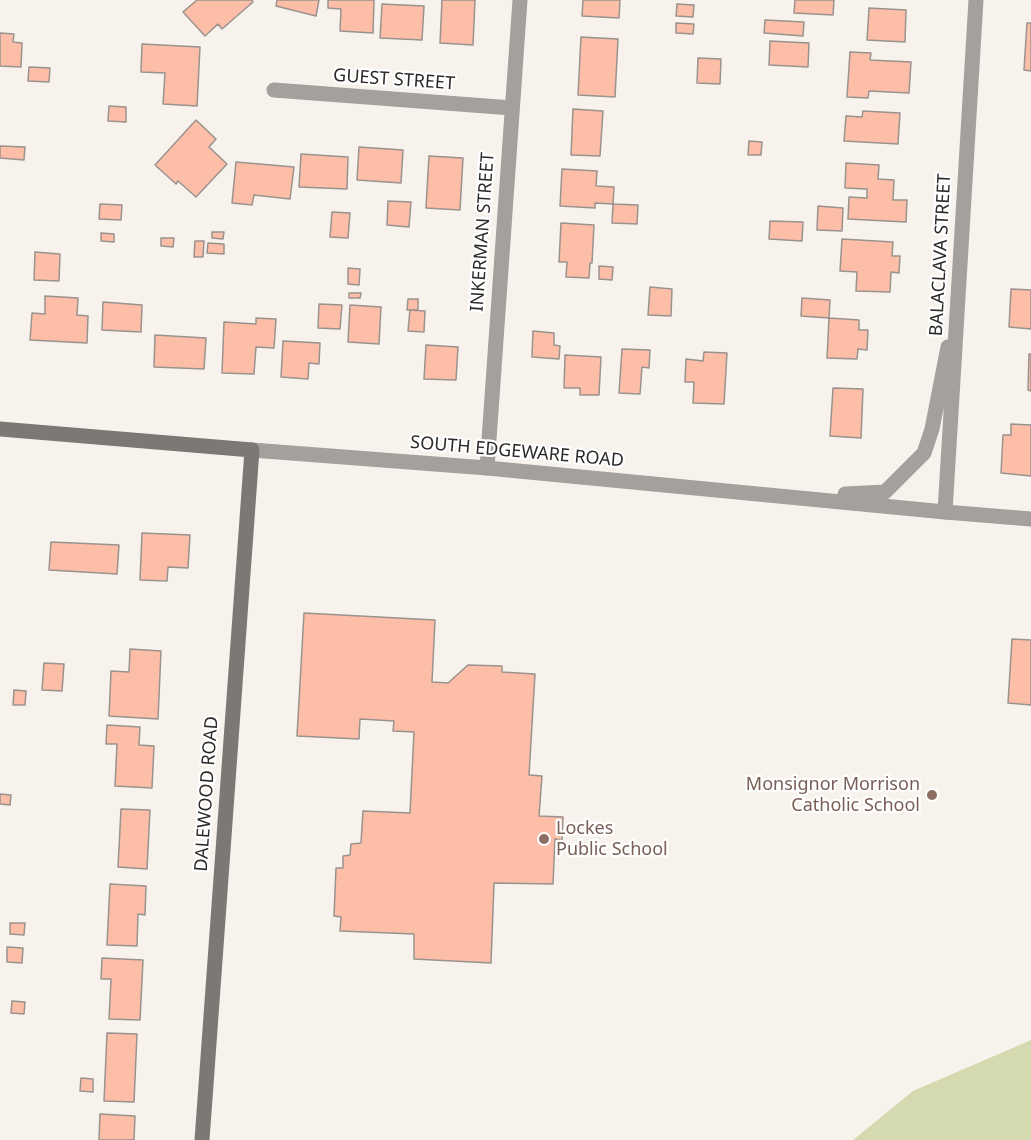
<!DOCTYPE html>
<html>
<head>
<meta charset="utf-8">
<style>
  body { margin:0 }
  canvas { display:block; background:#f8f2ec }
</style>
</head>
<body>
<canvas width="1031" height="1140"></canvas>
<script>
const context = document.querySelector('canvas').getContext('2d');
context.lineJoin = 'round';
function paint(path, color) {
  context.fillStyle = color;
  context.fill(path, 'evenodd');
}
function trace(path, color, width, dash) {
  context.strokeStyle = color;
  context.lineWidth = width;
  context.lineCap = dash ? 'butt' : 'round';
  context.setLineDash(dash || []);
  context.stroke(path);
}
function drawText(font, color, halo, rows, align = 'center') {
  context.font = font + ' "Noto Sans",sans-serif';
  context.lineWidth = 4.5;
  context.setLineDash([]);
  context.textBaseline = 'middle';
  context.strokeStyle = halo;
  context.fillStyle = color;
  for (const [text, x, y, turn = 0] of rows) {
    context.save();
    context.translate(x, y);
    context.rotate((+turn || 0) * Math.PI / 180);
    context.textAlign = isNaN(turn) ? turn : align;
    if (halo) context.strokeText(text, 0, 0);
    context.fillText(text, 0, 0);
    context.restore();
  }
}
paint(new Path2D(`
  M1031,1040V1140H853L913,1091Z`), '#d5d9b0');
const building = new Path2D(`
  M197,0H252L253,2L222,29L218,24L205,36L183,12Z
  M277,0H319L316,16L276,6Z
  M328,0H374L373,33L340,31L341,9L328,8Z
  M442,0H475L473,45L440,43Z
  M583,0H620L619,18L582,16Z
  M795,0H834L833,15L794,13Z
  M382,4L424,6L422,40L380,38Z
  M677,4L694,5L693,17L676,16Z
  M869,8L906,10L905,42L867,40Z
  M765,20L804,22L803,36L764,33Z
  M676,23L694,24L693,34L676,33Z
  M1027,23H1031V71L1024,70Z
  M0,33L14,34L13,42L22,43L21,67L0,66Z
  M581,37L618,39L615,97L578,95Z
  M770,41L809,43L808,67L769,65Z
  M142,44L200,47L197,106L163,104L165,73L141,72Z
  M850,52L871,53L870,60L911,62L909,93L869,91L868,98L847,97Z
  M698,58L721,59L720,84L697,83Z
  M29,67L50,68L49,82L28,81Z
  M109,106L126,107V122L108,121Z
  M573,109L603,111L600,156L571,155Z
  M863,111L900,113L898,144L844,141L846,116L862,117Z
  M196,120L216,139L209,147L227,164L196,197L178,181L176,184L155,165Z
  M749,141L762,142L761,155H748Z
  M0,146L25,147L24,160L0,158Z
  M359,147L403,150L401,183L357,180Z
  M301,154L348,157L347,189L299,187Z
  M429,156L463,158L460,210L426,208Z
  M236,162L294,167L290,199L254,195L252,205L232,203Z
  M846,163L879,165L878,179L894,180L893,200H907L906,222L848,219L849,197L867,198V189L845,188Z
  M562,169L597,171L596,186L614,187L613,204L595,203V208L560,206Z
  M388,201L411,202L409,227L387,225Z
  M100,204L122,205L121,220L99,219Z
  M613,204L638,205L637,224L612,223Z
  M818,206L843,208L842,231L817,230Z
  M332,212L350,213L348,238L330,237Z
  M770,221L803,222L802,241L769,239Z
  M561,223L594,225L592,263H590L589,278L566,277L567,262H559Z
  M212,232H224L223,239L212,238Z
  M101,233L114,234V242L101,241Z
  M161,238H174L173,247L161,246Z
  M842,239L893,242L892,256H900L899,273L891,272L890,292L856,291L857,272L840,271Z
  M195,241H204L203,257H194Z
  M208,243L224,244V254L207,253Z
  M35,252L60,254L59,281L34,280Z
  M599,266L613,267L612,280L599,279Z
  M348,268L360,269L359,285L348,284Z
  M650,287L672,289L671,316L648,315Z
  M1011,289L1031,290V329L1009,327Z
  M349,293H361L360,298H349Z
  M45,296L78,298L77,315L88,316L87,343L30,340L32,313L45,314Z
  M802,298L830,300L829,318L801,316Z
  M408,299H418V310H407Z
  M103,302L142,305L141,332L102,330Z
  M319,304L342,305L340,329L318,328Z
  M350,305L381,307L379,344L348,342Z
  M410,310L425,311L424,332L408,331Z
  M256,318L276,319L274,348L256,347L254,374L222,373L224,322L256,324Z
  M829,318L859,320V330H868L867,350L858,349L857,359L827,358Z
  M533,331L554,333V345L560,346L559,359L532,357Z
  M155,335L206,338L204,369L154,367Z
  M283,341L320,343L319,364L309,363L308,379L281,377Z
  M426,345L458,347L456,380L424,379Z
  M622,349L650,350L649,368L642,367L640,394L619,393Z
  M704,352L727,353L724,404L693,403L694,382H685L686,359L703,361Z
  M1029,354H1031V391L1028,390Z
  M565,355L601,357L599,395H580V388H564Z
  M833,388L863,389L861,438L830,436Z
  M1011,424L1031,425V476L1001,473L1003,435H1011Z
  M142,533L190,535L188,568L168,567L167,581L140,580Z
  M51,542L119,545L117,574L49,570Z
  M304,613L435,620L432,682L448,683L468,665L502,666V672L535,674L529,775L542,776L539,816L563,817L562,840L555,839L553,884L494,883L491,963L414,959V934L340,931L341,917L334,916L336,868H343V856L350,855L351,844L361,843L363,811L410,813L414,732L393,731L394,721L360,719L359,739L297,736Z
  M1012,639L1031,640V705L1008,703Z
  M130,649L161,651L158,719L109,716L111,671L129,672Z
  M44,663L64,664L62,691L42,690Z
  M14,690L26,691L25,705H13Z
  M107,725L140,727L139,745L154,746L152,788L115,786L117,744H106Z
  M0,794L11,795L10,805L0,804Z
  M121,809L150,810L147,869L118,867Z
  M110,884L146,886L145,915L138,914L137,946L107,945Z
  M10,923H25L24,935L10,934Z
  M7,947L23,948L22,963L7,962Z
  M102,958L143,960L140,1020L109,1019L111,979H101Z
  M12,1001L25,1002L24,1014L11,1013Z
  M107,1033L137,1034L134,1102L104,1101Z
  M81,1078L93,1079V1092L80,1091Z
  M100,1114L135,1116L134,1140H99Z`);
paint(building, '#fcbea6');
trace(building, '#9a928f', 1.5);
trace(new Path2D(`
  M274,90L512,108
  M487,468L520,0
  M945,512L1031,519`), '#a3a09e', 15);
trace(new Path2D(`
  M252,450L487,468L945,512L976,0
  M845,494L885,492L924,453L932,429L948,347`), '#a3a09e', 15);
trace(new Path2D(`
  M0,429L252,450L202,1140`), '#7d7875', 15);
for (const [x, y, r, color] of [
  [932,795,6,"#8d6e63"],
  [544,839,6,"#8d6e63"]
]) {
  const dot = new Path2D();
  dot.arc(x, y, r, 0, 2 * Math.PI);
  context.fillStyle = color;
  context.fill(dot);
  trace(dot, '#fff', 2);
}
drawText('18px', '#2c2a28', '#fff', [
  ["GUEST STREET",394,80,4],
  ["INKERMAN STREET",483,232,-86],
  ["BALACLAVA STREET",941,255,-87],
  ["SOUTH EDGEWARE ROAD",517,452,5],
  ["DALEWOOD ROAD",207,794,-86]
]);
drawText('18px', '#785e54', '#fff', [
  ["Monsignor Morrison",920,785],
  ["Catholic School",920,806],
  ["Lockes",556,829,"left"],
  ["Public School",556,850,"left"]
], 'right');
</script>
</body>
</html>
